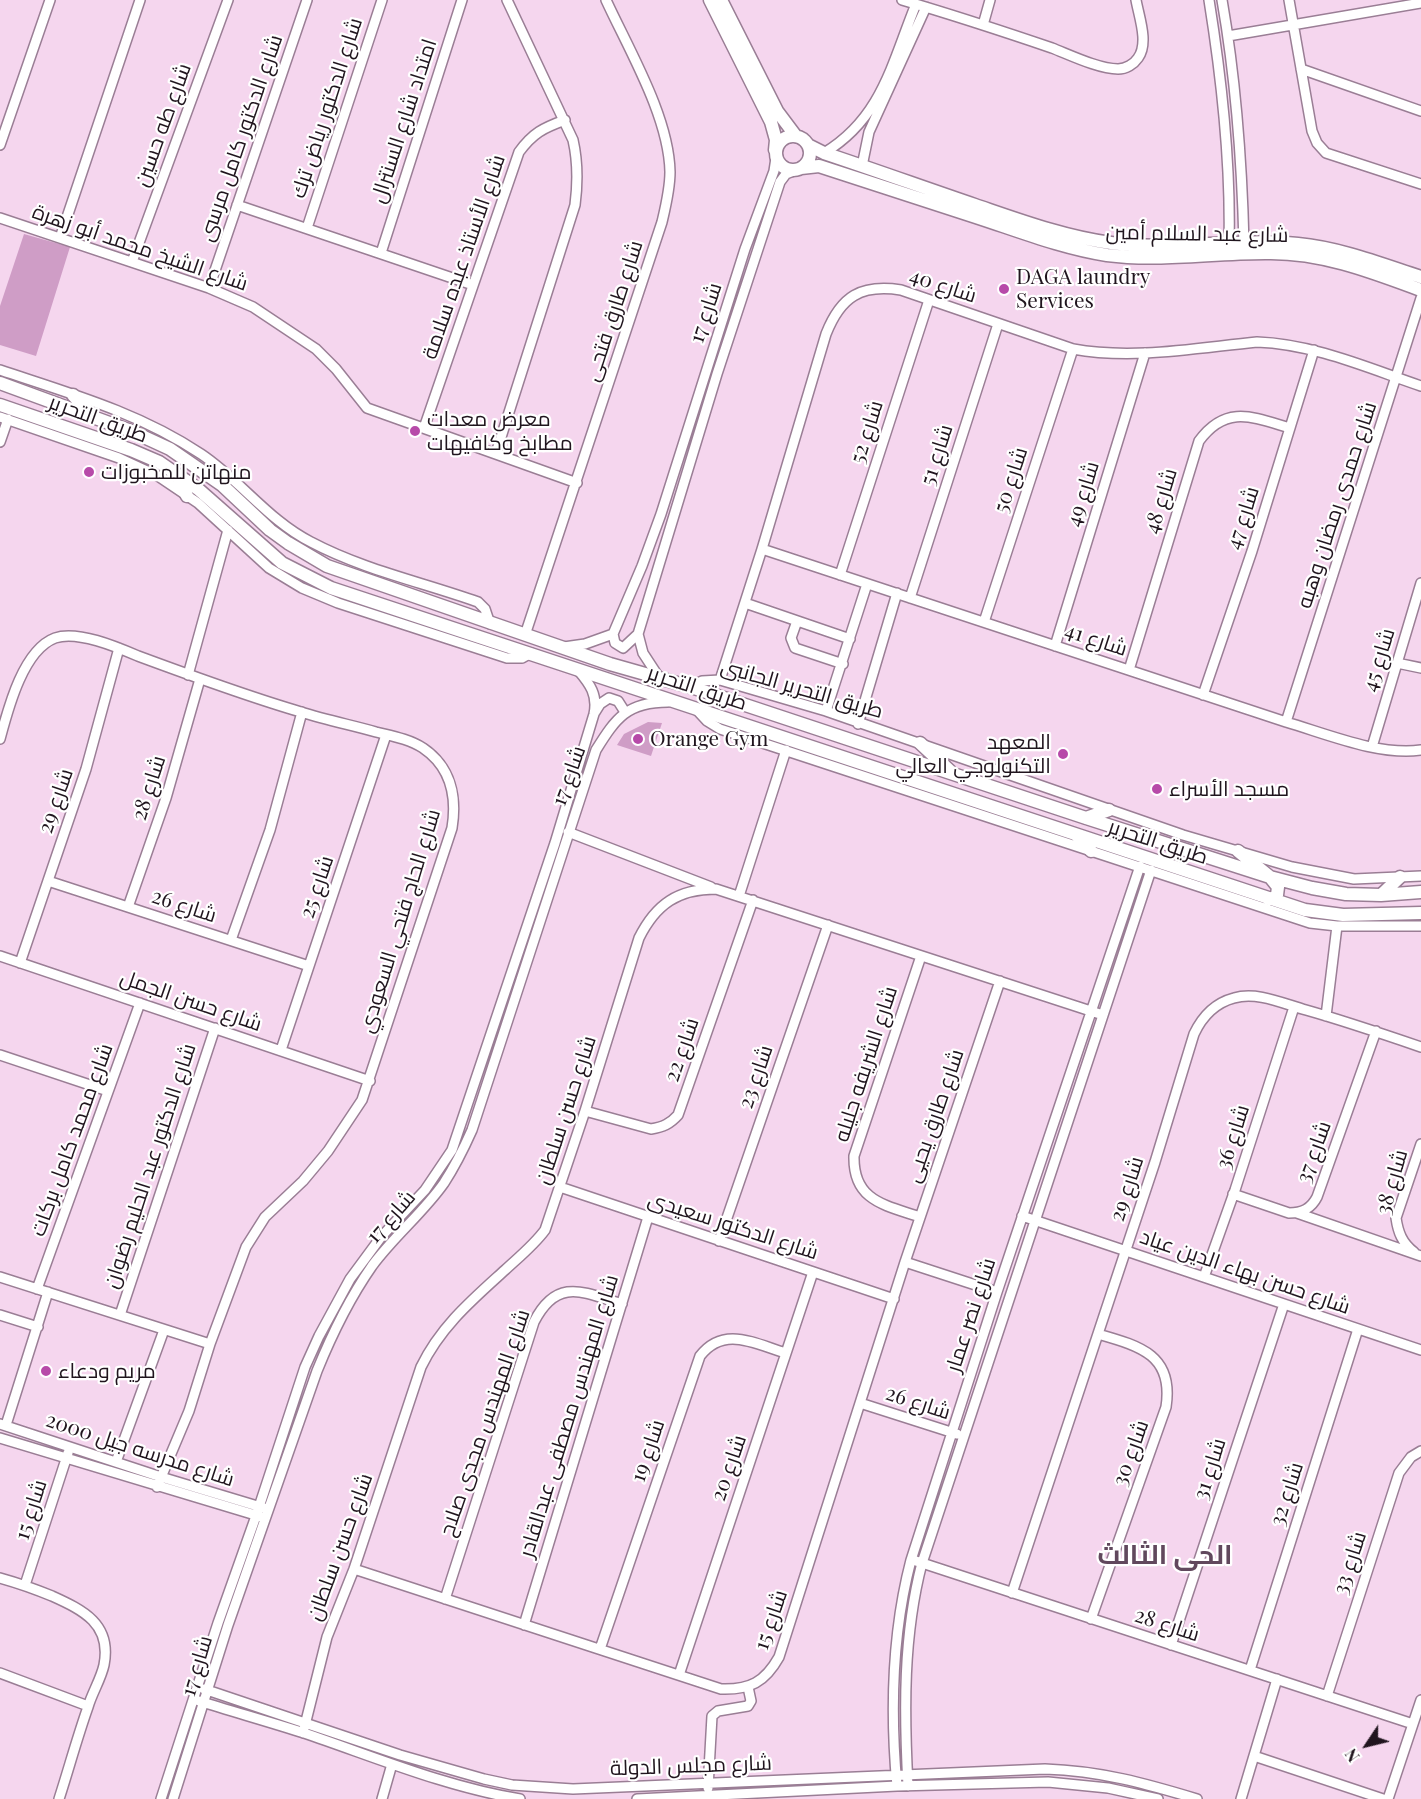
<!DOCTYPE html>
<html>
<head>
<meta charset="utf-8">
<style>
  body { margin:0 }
  #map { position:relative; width:1421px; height:1799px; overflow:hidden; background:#f5d6ee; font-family:"Playfair Display",serif }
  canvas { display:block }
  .north { position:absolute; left:1337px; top:1715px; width:60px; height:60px; -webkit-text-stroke:4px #fff; paint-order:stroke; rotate:235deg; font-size:16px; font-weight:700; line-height:24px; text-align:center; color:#20151e }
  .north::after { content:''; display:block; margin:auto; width:21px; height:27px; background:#20151e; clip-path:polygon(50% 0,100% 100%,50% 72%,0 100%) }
</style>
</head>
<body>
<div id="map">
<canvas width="1421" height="1799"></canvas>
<div class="north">N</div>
</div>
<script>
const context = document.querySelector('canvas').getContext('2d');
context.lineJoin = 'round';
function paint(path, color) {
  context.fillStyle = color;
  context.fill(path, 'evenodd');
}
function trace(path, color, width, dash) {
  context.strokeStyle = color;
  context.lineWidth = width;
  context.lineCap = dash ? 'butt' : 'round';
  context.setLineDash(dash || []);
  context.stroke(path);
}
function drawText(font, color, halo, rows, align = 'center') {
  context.font = font + ' "Playfair Display",Cairo,serif';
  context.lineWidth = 4.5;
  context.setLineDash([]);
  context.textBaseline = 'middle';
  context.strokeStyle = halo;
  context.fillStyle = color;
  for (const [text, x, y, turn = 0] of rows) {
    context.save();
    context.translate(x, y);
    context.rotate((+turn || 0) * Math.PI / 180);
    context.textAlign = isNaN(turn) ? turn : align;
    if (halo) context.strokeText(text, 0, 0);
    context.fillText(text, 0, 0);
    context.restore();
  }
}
paint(new Path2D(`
  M24,234L70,247L36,356L0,345V306Z
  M648,722L662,723L651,756L617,745L624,734Z`), '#cf9dc6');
const minor = new Path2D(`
  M902,0C953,15 1002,31 1052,48C1070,55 1099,69 1118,69C1126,69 1134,64 1138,58C1149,43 1139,17 1136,0
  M1209,0C1222,81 1231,162 1229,244
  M1222,0C1236,80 1242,162 1244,244
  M1289,0L1312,131L1317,143L1326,153L1421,184
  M983,25L990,0
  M1228,36L1421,3
  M1301,69L1421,111
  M0,145L50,0
  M824,153C882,118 892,63 916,4
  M862,166L869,132L926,7
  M237,205L473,285
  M0,218L209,288L253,307L316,349L336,369L367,408L577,483
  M307,228L382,0
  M60,238L140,0
  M381,253L462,0
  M132,262L228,0
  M209,288L307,0
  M0,370C69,393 140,413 201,454C240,480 269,521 311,542C364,570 422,582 478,602L485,609L490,624
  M0,417L119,458L158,476L198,503L269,568L302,588L338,603L507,658H522L531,653
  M424,428L519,152C533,133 543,128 565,120
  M0,442L8,419
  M496,453L575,205C578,182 578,162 573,140L507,0
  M762,549L1286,722C1327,734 1379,756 1421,750
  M840,575L929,300
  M910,598L998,324
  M745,603L850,639
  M797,621L791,638L795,648L843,664
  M984,622L1073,349
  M613,634L615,643L623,648L638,634
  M525,635L662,222C666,205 670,189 670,172C669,117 629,50 606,0
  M1055,646L1145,353
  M564,647L585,644L613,634L642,566L661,514L745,249L774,171L776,158
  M1397,663L1421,668
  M1129,670L1199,441C1226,404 1253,417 1290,428
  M188,675L228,530
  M660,679L643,653L638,634L717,374L780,182L786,174L796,170
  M720,680L762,549L826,334C841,296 861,284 901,290L1073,349C1133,360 1196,348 1257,342C1314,344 1368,368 1421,386
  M691,687L702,681L720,680L826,711L1183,835L1292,867L1354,879L1421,876
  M1203,695L1252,551L1314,350
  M695,708L707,721L720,729L1310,923L1337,926H1421
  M826,711L867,584
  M595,712L600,704L609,698L618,701L625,712
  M1286,722L1421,298
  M858,724L897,593
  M0,739C8,709 23,650 55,638C77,630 117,647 138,656C192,676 246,696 301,712C326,720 351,725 376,732C392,736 409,739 423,748C451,767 457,797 452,828L362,1100L328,1151L303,1181L265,1217L246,1247L210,1344L189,1411L157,1487
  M1372,747L1421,583
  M568,832L711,887
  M48,881L309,966
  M739,896L786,750
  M128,907L166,798L200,679
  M231,940L270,830L302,712
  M0,956L370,1081
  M20,963L86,769L119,648
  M1326,1016L1337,926
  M281,1050L386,735
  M0,1055L108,1091
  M585,1111L651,1129C663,1127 670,1124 678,1115L753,900
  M560,1187L894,1299
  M1233,1194L1289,1213C1302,1213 1311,1209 1317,1197L1376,1031
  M1297,1213L1421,1256
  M1022,1216L1421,1350
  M920,1217C885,1205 853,1201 854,1156L921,956
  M719,1241L828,925
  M1414,1252C1402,1243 1398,1232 1396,1218L1421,1144
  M905,1262L997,1292
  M0,1277L210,1344
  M1204,1277L1235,1190L1294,1007
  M37,1289L140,1003
  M0,1315L38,1327
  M120,1315L215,1028
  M860,1403L957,1434
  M0,1424L161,1477L264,1508
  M6,1425L48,1292
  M0,1438L262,1517
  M116,1462L164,1330
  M916,1561L1413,1724
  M354,1569L721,1689C750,1690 765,1682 779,1657L905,1262L1000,981
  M0,1578C18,1583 35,1589 52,1596C83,1610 112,1624 104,1665C101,1679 92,1693 88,1707C77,1738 69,1768 59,1799
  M25,1585L68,1453
  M1012,1593L1155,1162L1194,1034C1202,1017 1215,1003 1234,998C1257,991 1284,1004 1306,1010C1345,1021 1383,1034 1421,1047
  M445,1599L534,1322C557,1277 583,1292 622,1304
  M1091,1619L1166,1407C1174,1355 1140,1346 1098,1334
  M524,1625L648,1217
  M1171,1645L1284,1304
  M600,1649L700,1356C724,1325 755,1344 786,1353
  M1250,1670L1358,1329
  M0,1673L88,1706
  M679,1675L813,1272
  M204,1689L400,1755L484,1779L512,1785L573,1789L1045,1769C1101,1771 1144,1783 1197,1799
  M1327,1696L1399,1473L1411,1457L1421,1451
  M199,1701C234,1712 270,1722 304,1733C375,1757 446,1787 520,1799
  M303,1733L327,1637L354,1569L421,1367C441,1326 472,1300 505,1270C519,1257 534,1245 545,1230L585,1111L639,938C656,904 678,889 716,889L1103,1015
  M1254,1756L1383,1799
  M897,1786C890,1710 892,1633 911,1560L997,1292L1140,866
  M908,1786C904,1711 903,1636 922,1563L1151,870
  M708,1788L712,1716L718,1711L748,1706L751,1701L748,1687
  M161,1799L218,1623L256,1516L305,1367L319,1336L350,1279L381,1237L425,1190L452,1150L555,843L594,714C598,695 590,684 578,670
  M173,1799L228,1625L317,1371C332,1334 349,1299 372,1266C394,1236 423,1213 444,1183C455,1166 464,1148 472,1130L596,750C616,718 627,702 668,702
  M382,1799L392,1764
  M637,1799L897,1786L1048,1782L1108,1788L1158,1799
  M1241,1799L1277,1679
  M1388,1799L1421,1700`);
const tertiary = new Path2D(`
  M710,0L771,122L776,140L775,150
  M721,0L777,111L795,135
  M776 153a17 17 0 1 1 34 0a17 17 0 1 1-34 0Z
  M808,145L824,153C875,170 925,188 975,205C1019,220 1065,237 1111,243C1173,251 1236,238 1298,244C1340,248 1381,264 1421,277
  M801,168L819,166C871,183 924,200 976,217C1019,231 1062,248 1107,255C1161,262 1217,252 1271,253C1324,253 1372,272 1421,290
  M0,383L131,431L170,449L222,485L270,530L288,543L327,566L610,664L691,687L1086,818L1270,877L1312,888L1346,894L1381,895L1421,892
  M73,395L92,415
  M0,405L131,450L159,462L198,489L282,563L331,588L1305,910L1343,915L1421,913
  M177,475L187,496
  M920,743L950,771
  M1086,818L1109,810
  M1077,836L1091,851
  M1238,851L1270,877L1278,887L1277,895L1272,899H1268
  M1381,895L1400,877`);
trace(minor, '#9a7e95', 12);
trace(tertiary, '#9a7e95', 15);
trace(minor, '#fff', 9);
trace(tertiary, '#fff', 12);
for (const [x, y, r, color] of [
  [1004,289,6,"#b74aa9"],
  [415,431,6,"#b74aa9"],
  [89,472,6,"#b74aa9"],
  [638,739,6,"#b74aa9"],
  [1063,754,6,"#b74aa9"],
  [1157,789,6,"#b74aa9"],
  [46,1371,6,"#b74aa9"]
]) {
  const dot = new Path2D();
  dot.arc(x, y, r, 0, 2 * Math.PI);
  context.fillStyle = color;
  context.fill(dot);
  trace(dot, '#fff', 2);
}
drawText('21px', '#20151e', '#fff', [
  ["شارع الدكتور رياض ترك",327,108,-72],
  ["امتداد شارع السنترال",404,121,-72],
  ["شارع طه حسين",163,125,-70],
  ["شارع الدكتور كامل مرسى",241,138,-71],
  ["شارع عبد السلام أمين",1197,234,1],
  ["شارع الشيخ محمد أبو زهرة",140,248,19],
  ["شارع الأستاذ عبده سلامة",464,257,-71],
  ["شارع 40",943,286,18],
  ["شارع طارق فتحى",614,311,-72],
  ["شارع 17",706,313,-72],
  ["طريق التحرير",98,419,20],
  ["شارع 52",867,432,-72],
  ["شارع 51",937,455,-72],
  ["شارع 50",1011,480,-72],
  ["شارع 49",1083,494,-73],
  ["شارع 48",1161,501,-73],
  ["شارع حمدى رمضان وهبه",1337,505,-72],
  ["شارع 47",1243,518,-72],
  ["شارع 41",1096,640,18],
  ["شارع 45",1379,660,-73],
  ["طريق التحرير",697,688,18],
  ["طريق التحرير الجانبى",802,689,16],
  ["شارع 17",569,776,-70],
  ["شارع 28",149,788,-72],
  ["شارع 29",56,801,-71],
  ["طريق التحرير",1158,842,18],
  ["شارع 25",317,887,-71],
  ["شارع 26",184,906,18],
  ["شارع الحاج فتحي السعودي",400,921,-73],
  ["شارع حسن الجمل",191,1001,19],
  ["شارع 22",682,1050,-71],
  ["شارع الشريفه جليله",866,1064,-72],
  ["شارع 23",756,1077,-71],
  ["شارع حسن سلطان",566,1110,-72],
  ["شارع طارق يحيى",935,1116,-71],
  ["شارع 36",1233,1137,-72],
  ["شارع محمد كامل بركات",72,1140,-70],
  ["شارع 37",1314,1152,-70],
  ["شارع الدكتور عبد الحليم رضوان",150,1166,-72],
  ["شارع 38",1392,1182,-74],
  ["شارع 29",1127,1189,-72],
  ["شارع 17",391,1217,-49],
  ["شارع الدكتور سعيدى",733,1226,18],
  ["شارع حسن بهاء الدين عياد",1245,1272,19],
  ["شارع نصر عمار",971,1315,-72],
  ["شارع 26",918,1403,18],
  ["شارع المهندس مصطفى عبدالقادر",569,1416,-73],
  ["شارع المهندس مجدى صلاح",485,1423,-71],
  ["شارع مدرسه جيل 2000",140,1450,18],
  ["شارع 19",648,1451,-71],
  ["شارع 30",1131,1453,-70],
  ["شارع 20",729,1468,-71],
  ["شارع 31",1210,1469,-72],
  ["شارع 32",1287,1494,-72],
  ["شارع 15",31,1510,-72],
  ["شارع حسن سلطان",340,1547,-70],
  ["شارع 33",1350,1563,-72],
  ["شارع 15",771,1620,-71],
  ["شارع 28",1167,1625,18],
  ["شارع 17",197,1666,-73],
  ["شارع مجلس الدولة",691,1766,-2]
]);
drawText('21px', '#20151e', '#fff', [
  ["DAGA laundry",1016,277],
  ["Services",1016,301],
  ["معرض معدات",427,419],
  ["مطابخ وكافيهات",427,443],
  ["منهاتن للمخبوزات",101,472],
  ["Orange Gym",650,739],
  ["المعهد",1051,742,"right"],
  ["التكنولوجي العالي",1051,766,"right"],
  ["مسجد الأسراء",1169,789],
  ["مريم ودعاء",58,1371]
], 'left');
drawText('bold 27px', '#61485d', '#fff', [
  ["الحى الثالث",1165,1556]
]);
</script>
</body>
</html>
